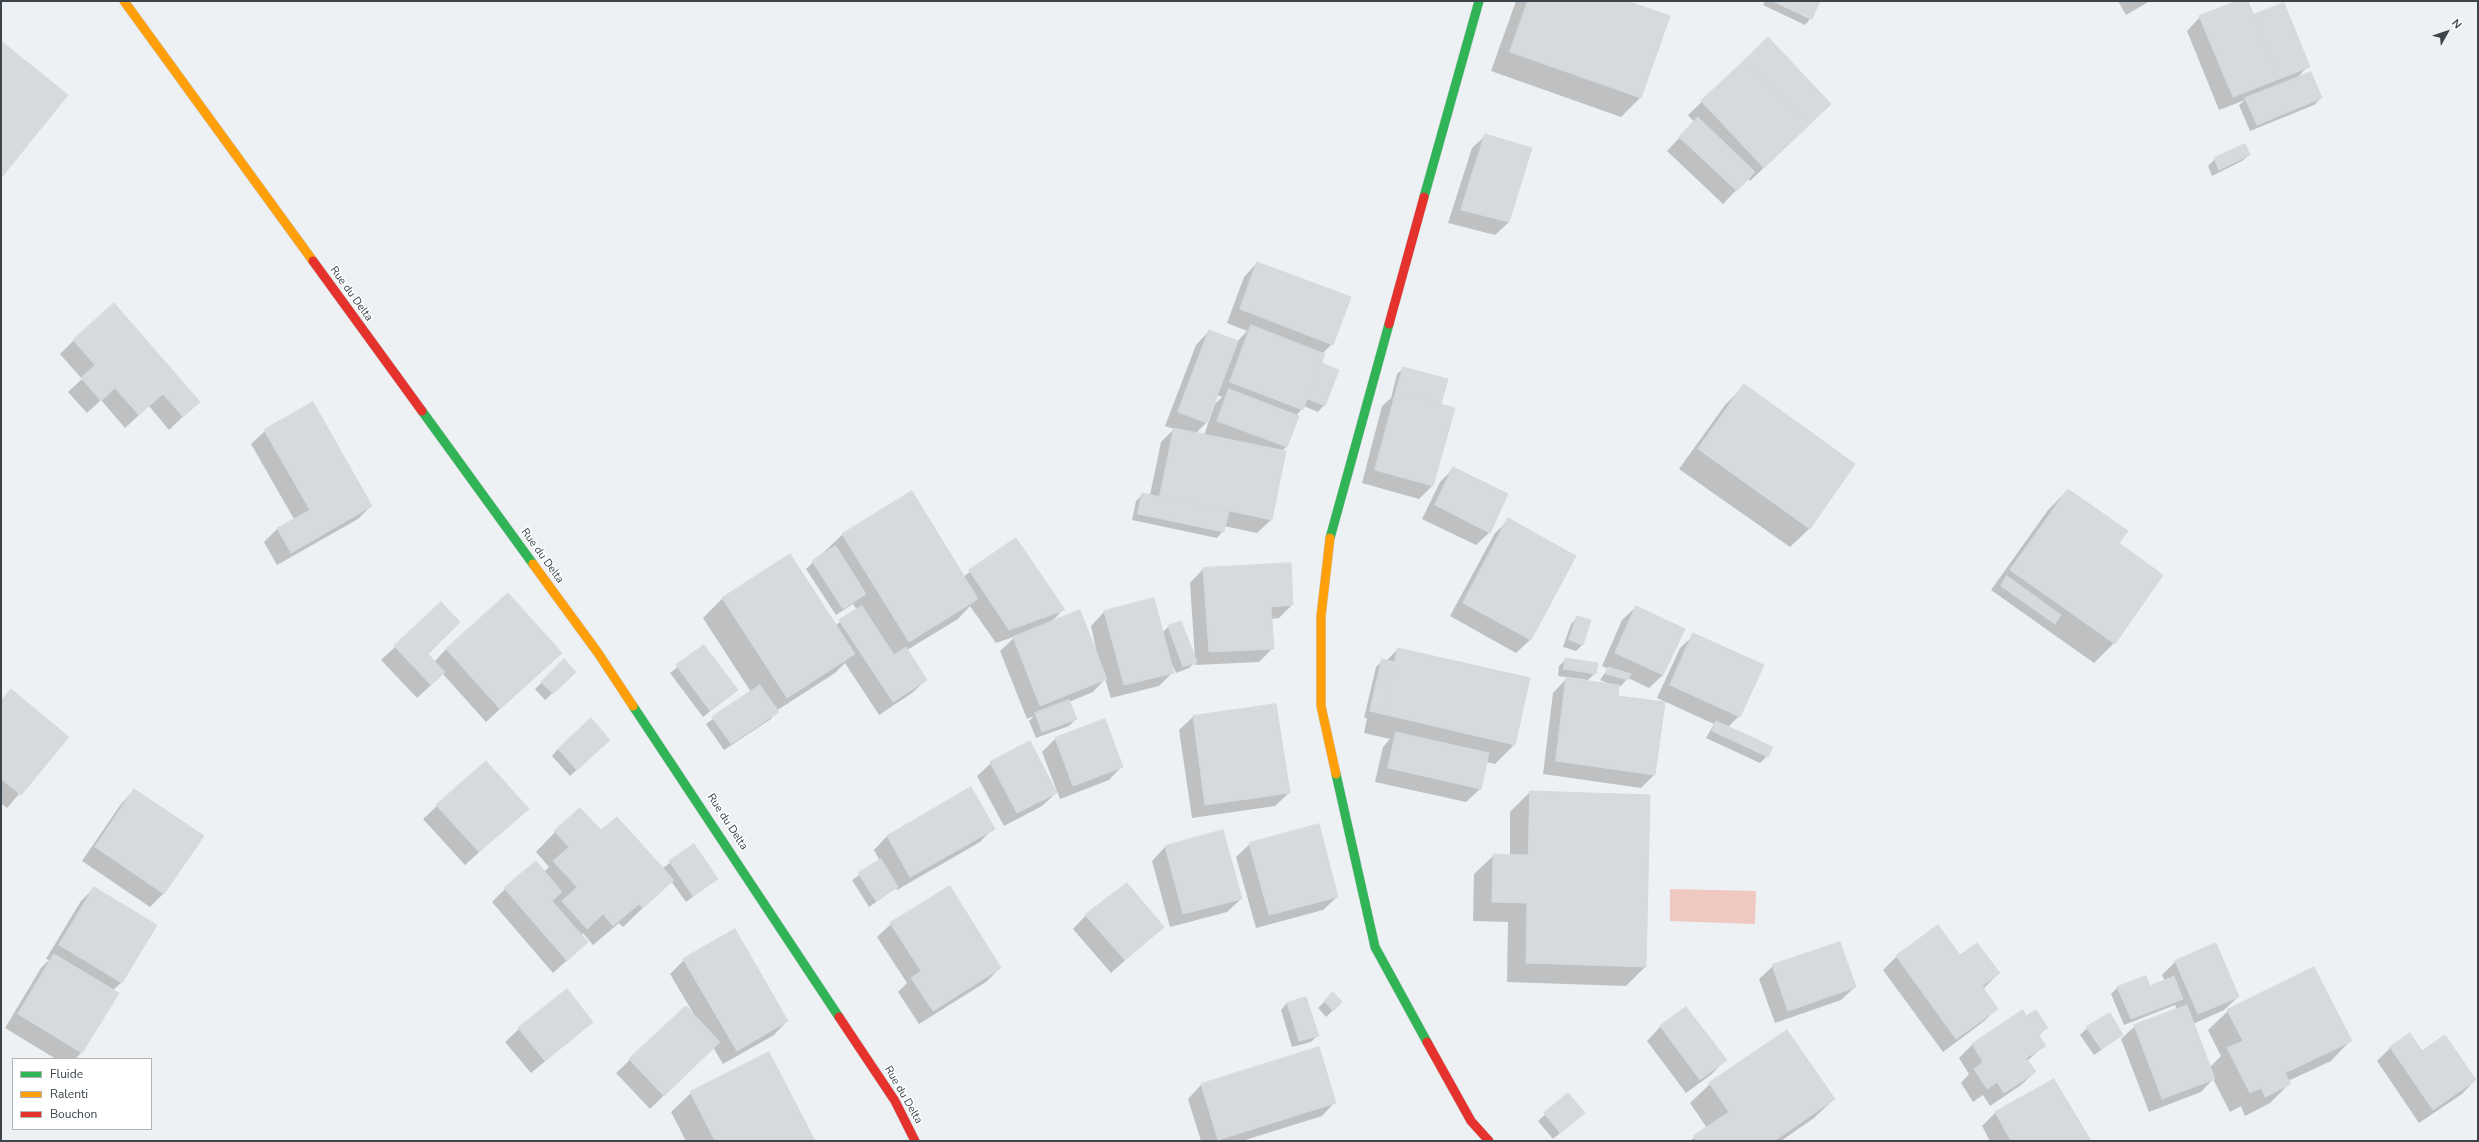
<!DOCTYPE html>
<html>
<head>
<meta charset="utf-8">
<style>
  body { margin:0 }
  #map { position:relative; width:2479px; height:1142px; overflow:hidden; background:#eef1f3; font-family:"Nunito Sans",sans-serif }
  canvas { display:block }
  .frame { position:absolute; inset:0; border:2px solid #3a444a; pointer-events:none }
  .legend { position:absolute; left:12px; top:1058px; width:140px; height:72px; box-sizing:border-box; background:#fff; border:1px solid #b0b4b7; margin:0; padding:5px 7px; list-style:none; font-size:12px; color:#3a444a }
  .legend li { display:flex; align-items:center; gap:8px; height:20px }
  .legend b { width:20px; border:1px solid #b0b4b7 }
  .north { position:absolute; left:2427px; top:12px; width:40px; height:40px; -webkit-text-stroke:3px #fff; paint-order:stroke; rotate:50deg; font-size:11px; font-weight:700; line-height:16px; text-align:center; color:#3a444a }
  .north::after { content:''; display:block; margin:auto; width:14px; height:18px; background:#3a444a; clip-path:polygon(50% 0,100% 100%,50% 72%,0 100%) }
</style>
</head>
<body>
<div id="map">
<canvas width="2479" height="1142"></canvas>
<div class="frame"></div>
<ul class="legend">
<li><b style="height:5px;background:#30b455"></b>Fluide</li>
<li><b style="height:5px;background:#ff9f0a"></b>Ralenti</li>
<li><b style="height:5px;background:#e5322d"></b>Bouchon</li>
</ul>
<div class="north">N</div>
</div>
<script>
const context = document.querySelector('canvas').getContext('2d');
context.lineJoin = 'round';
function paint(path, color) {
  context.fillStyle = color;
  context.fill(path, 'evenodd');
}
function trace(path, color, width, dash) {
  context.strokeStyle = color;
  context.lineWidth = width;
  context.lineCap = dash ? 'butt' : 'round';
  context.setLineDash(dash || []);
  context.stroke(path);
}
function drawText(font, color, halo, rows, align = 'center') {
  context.font = font + ' "Nunito Sans",sans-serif';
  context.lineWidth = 3;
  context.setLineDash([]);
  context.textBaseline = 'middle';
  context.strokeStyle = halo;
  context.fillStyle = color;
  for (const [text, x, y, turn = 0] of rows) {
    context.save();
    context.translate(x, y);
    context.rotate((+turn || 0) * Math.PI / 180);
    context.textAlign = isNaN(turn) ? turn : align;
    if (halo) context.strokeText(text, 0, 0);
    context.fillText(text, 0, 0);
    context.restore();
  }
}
paint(new Path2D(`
  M1670,889L1756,891L1755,924L1670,921Z`), '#efc8c1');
paint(new Path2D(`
  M1516,1H1625L1669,17L1640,98L1621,117L1491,71Z
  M1765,1H1772L1810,19V17L1776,1H1819L1811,18L1805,25L1763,5Z
  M2118,1H2150L2126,15Z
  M2241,1H2246L2252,16L2308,66L2296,79L2321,98L2314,105L2250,131L2239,105L2245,100L2219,110L2187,31L2200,17Z
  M1768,39L1817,117L1750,181L1748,178L1723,204L1667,151L1694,122L1688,115Z
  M1486,135L1509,222L1495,235L1448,223L1472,148Z
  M2249,155L2242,161L2212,176L2208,166L2215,159Z
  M1257,263L1332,344L1322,354L1318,368L1324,405L1318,412L1304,406L1296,416L1286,447L1282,451L1285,452L1271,520L1257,533L1224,526L1223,531L1217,538L1132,520L1136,501L1143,494L1150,495L1161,442L1174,429L1165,426L1196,345L1209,331L1237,342L1247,331L1227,323L1244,277ZM1217,395L1222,397L1215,404L1204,435L1196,433L1206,423Z
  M74,340L198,402L169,430L149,406L125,428L101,400L87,413L68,392L82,379L60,354Z
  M1404,368L1440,404L1433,485L1419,499L1362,483L1382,406L1391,398L1397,374Z
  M1744,386L1810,528L1790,547L1679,469L1725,405Z
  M265,431L371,506L358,519L277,565L264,542L277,529L294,519L251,444Z
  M1454,468L1490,532L1476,545L1422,519L1440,482Z
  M2068,490L2118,544L2114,643L2094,663L1991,590L2048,510Z
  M911,493L963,577L1016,539L1063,610L1051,622L1098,658L1091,626L1104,612L1162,633L1168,627L1180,622L1195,659L1190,583L1203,569L1292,605L1279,618L1271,619L1273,648L1259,662L1195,665V662L1189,668L1176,673L1169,657L1173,672L1159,686L1111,698L1105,679L1093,692L1069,702L1076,719L1069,726L1036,738L1029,721L1034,716L1027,719L1000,651L1016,636L996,643L970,606L958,619L907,650L926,680L912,693L879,715L845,663L835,673L776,711L771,719L724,750L706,724L751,692L703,618L722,599L836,625L857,610L853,604L836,615L806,569L842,535Z
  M1509,520L1575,556L1530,640L1516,653L1450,616L1495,533Z
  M1636,607L1663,675L1649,688L1628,678L1621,686H1618L1617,696L1654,775L1641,788L1543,774L1553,693L1566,679L1612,685L1600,680L1608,669L1602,666L1622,620Z
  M1578,617L1582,645L1576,651L1563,647L1571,624Z
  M1694,635L1739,716L1728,727L1767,756L1760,763L1706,738L1714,724L1657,698L1680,648Z
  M704,646L737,690L703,717L670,673Z
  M395,647L426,654L434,662L446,649L561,653L486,722L443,674L417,698L381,660Z
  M1398,649L1514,745L1495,764L1486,762L1480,789L1466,802L1375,782L1383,747L1390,739L1364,733L1367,718H1364L1376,667L1383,660L1386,661Z
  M1566,659L1595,673L1588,680L1558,676L1559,666Z
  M564,661L575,672L545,700L535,689Z
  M12,691L68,737L7,808L1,803V701Z
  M1276,705L1289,793L1275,806L1192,818L1179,730L1193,717Z
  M1104,720L1122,766L1109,780L1060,799L1042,752L1055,739Z
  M602,746L570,776L552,756L558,749Z
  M991,763L1056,793L1042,806L1004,826L977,776Z
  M134,790L203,836L163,894L150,907L82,861L121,804Z
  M1530,792L1645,967L1626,986L1507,982L1508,922L1473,921L1474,874L1494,855H1510V812Z
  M437,806L527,809L465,865L423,819Z
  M993,828L980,842L897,890L896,888L869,907L852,880L880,861L874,850L887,836Z
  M555,832H601L662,869L693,845L716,879L686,902L671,881L623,927L619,923L593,945L583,933L573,955L553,973L492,902L505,889L544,872L549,867L536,852Z
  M1250,844L1337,897L1323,910L1256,928L1236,857Z
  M1165,847L1241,899L1227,912L1170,927L1152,861Z
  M94,888L155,925L121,983L113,990L117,993L81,1053L75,1059H56L5,1028L41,968L49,960L46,959L81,901Z
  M1086,915L1162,927L1111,973L1073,929Z
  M891,924L1000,968L986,982L919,1024L898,992L907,983L877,937Z
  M1897,956L1960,957L1999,973L1983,989L1997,1009L1983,1022L1943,1052L1883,970Z
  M684,960L787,1021L774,1035L723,1064L713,1047L650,1109L616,1073L686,1007L695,1016L670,974Z
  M2175,962L2238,997L2224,1010L2193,1024L2210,1067L2221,1056L2208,1030L2228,1011L2350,1041L2331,1061L2288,1081L2289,1084L2270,1103L2245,1116L2241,1106L2230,1112L2213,1079L2201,1092L2149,1112L2121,1039L2135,1026L2177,1010L2175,1005L2124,1025L2111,994L2118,987L2149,988L2165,981L2162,975Z
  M1773,966L1855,987L1841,1000L1775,1023L1759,979Z
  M1333,993L1341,1002L1326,1017L1318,1008Z
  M1287,1003L1317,1036L1311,1042L1292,1047L1281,1010Z
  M1686,1008L1725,1060L1712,1074L1686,1093L1647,1041L1660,1027Z
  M2023,1012L2026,1017L2047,1028L2038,1036L2045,1045L2027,1061L2035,1072L2021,1085L1990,1106L1983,1095L1973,1102L1961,1083L1969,1074L1959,1058L1972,1045Z
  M592,1022L531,1073L505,1042L519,1029Z
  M2087,1028L2122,1035L2094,1055L2080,1035Z
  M2409,1034L2422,1052L2475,1080L2462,1094L2419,1123L2377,1061L2390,1048Z
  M1318,1048L1335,1102L1322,1116L1242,1141H1201L1188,1099L1201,1085Z
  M1710,1084L1834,1099L1814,1118L1781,1141H1690L1707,1128L1690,1103Z
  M691,1093L814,1141H686L671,1112Z
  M1568,1094L1577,1119L1553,1139L1538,1121Z
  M1996,1112L2090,1141H1990L1982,1126Z`), '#0003');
const building = new Path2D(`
  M1528,1H1627L1670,16L1641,98L1510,52Z
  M1774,1H1820L1812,19Z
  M2238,1H2248L2279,79L2233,97L2199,16Z
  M2284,3L2310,67L2279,79L2253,15Z
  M1768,37L1831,104L1809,125L1746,59Z
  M1,41L68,95L1,178Z
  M1746,59L1809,125L1764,168L1701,101Z
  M2311,72L2322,98L2257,125L2245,98Z
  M1698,117L1755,172L1737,191L1679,137Z
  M1485,134L1532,148L1509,222L1461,210Z
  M2245,144L2250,155L2219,170L2214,158Z
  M1257,262L1351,297L1333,345L1240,309Z
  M114,303L200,402L183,417L163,394L139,415L115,388L101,401L81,378L95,365L73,340Z
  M1251,325L1325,354L1303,410L1230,382Z
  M1209,330L1238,341L1207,423L1178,412Z
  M1321,363L1339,370L1325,406L1308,399Z
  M1403,367L1448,379L1441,404L1396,392Z
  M1744,384L1855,464L1810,529L1698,449Z
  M1229,389L1299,416L1287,447L1217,421Z
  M1396,392L1455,408L1433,486L1375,470Z
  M313,402L372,506L291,553L277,528L310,510L264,430Z
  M1174,428L1286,451L1272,520L1160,496Z
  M1453,467L1508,494L1490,533L1435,505Z
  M2068,489L2128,531L2119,543L2163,575L2115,644L2010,570Z
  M912,491L978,599L909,642L842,534Z
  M1142,493L1229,511L1224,532L1138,514Z
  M1508,518L1576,556L1531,640L1463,603Z
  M1016,538L1065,610L1009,630L969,570Z
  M836,546L866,594L843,609L812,561Z
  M790,554L855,654L787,698L722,598Z
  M1291,563L1293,605L1271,607L1274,649L1209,652L1203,568Z
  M2007,576L2061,615L2055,624L2001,586Z
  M508,593L562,653L500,709L446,649Z
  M1154,598L1174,673L1124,685L1104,611Z
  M441,602L460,622L428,654L445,672L431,685L394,646Z
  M862,606L894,655L906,647L927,680L893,702L839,620Z
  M1636,606L1685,629L1663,675L1615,653Z
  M1080,610L1107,679L1040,706L1013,637Z
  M1577,616L1591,620L1583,645L1569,640Z
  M1181,621L1197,662L1183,667L1168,626Z
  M1693,633L1764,665L1740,717L1670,685Z
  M704,645L738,690L710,711L676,665Z
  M1398,648L1530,678L1515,745L1383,714Z
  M1565,658L1598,663L1596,674L1564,669Z
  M564,659L576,672L553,694L541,682Z
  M1382,659L1395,662L1383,714L1370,711Z
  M1608,667L1631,674L1628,680L1606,674Z
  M1566,678L1619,685L1618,696L1665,702L1655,775L1556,761Z
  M760,685L779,712L731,744L712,717Z
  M11,689L69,737L21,795L1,779V702Z
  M1069,700L1077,719L1042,732L1035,713Z
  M1276,704L1290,793L1205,805L1193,716Z
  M591,718L610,740L577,770L558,749Z
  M1105,719L1123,767L1073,786L1055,738Z
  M1716,721L1773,747L1768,757L1712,731Z
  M1396,732L1489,753L1481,789L1388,768Z
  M1030,741L1057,793L1017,813L990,762Z
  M486,761L529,809L479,852L436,805Z
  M971,787L995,829L910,877L887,836Z
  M134,789L204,836L164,894L95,847Z
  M1530,791L1650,795L1646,967L1526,963L1527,903L1492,902L1493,854L1528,855Z
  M580,808L601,830L617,817L674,880L643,908L639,904L613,926L603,914L587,929L562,901L577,887L553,861L569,847L554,831Z
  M1319,824L1338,897L1269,915L1249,843Z
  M1223,830L1242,899L1183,914L1165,846Z
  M694,844L718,879L693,896L669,861Z
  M881,859L898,887L876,901L858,873Z
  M536,861L562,892L552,901L588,942L567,961L504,888Z
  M1127,883L1164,927L1125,960L1085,915Z
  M950,886L1001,968L933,1011L911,978L921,971L890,923Z
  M94,887L157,925L122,983L59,945Z
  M1938,925L1960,955L1977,943L2000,973L1982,986L1998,1009L1956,1039L1896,956Z
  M735,929L788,1021L737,1051L683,959Z
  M1840,942L1856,987L1788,1011L1772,965Z
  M2216,943L2239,997L2198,1014L2175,961Z
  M54,954L119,993L82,1053L18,1014Z
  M2314,967L2352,1041L2285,1073L2291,1084L2265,1097L2261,1088L2250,1093L2227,1048L2243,1041L2227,1010Z
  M2146,976L2150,986L2174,976L2183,999L2131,1019L2117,987Z
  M567,989L593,1022L545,1061L518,1028Z
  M1333,992L1342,1002L1333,1011L1324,1001Z
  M1306,997L1319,1036L1299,1041L1287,1003Z
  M2187,1005L2215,1079L2162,1099L2134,1025Z
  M686,1006L720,1042L664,1096L629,1059Z
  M1686,1007L1727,1060L1700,1080L1660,1026Z
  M2023,1010L2026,1016L2036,1010L2048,1028L2038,1034L2046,1046L2026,1058L2036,1072L2004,1093L1997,1082L1987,1089L1974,1069L1983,1062L1972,1044Z
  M2110,1013L2123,1035L2101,1049L2086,1027Z
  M1787,1030L1835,1099L1774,1141H1697L1693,1136L1729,1112L1709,1083Z
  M2410,1033L2422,1051L2445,1035L2476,1080L2433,1110L2390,1047Z
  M1319,1047L1336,1103L1218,1140L1201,1084Z
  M769,1052L815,1141H715L690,1092Z
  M2054,1079L2091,1141H2011L1995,1112Z
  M1568,1093L1585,1113L1560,1133L1544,1113Z`);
paint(building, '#d7dadd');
trace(building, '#d4d9dc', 1);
const fast = new Path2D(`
  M1424,197L1479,1
  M422,411L533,564
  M1330,538L1389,324
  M633,706L839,1017
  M1336,774L1375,947L1427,1042`);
const slow = new Path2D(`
  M124,1L313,261
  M1330,538L1321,616V706L1336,774
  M533,564L598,653L633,706`);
const jam = new Path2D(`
  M313,261L422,411
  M1389,324L1424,197
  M839,1017L895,1101L915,1141
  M1427,1042L1471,1121L1489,1141`);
trace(fast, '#c8cfd5', 10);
trace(slow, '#c8cfd5', 10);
trace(jam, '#c8cfd5', 10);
trace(fast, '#30b455', 9);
trace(slow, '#ff9f0a', 9);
trace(jam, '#e5322d', 9);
drawText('11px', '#3a444a', '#fff', [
  ["Rue du Delta",351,294,54],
  ["Rue du Delta",542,556,54],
  ["Rue du Delta",727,822,57],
  ["Rue du Delta",903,1095,60]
]);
</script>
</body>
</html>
